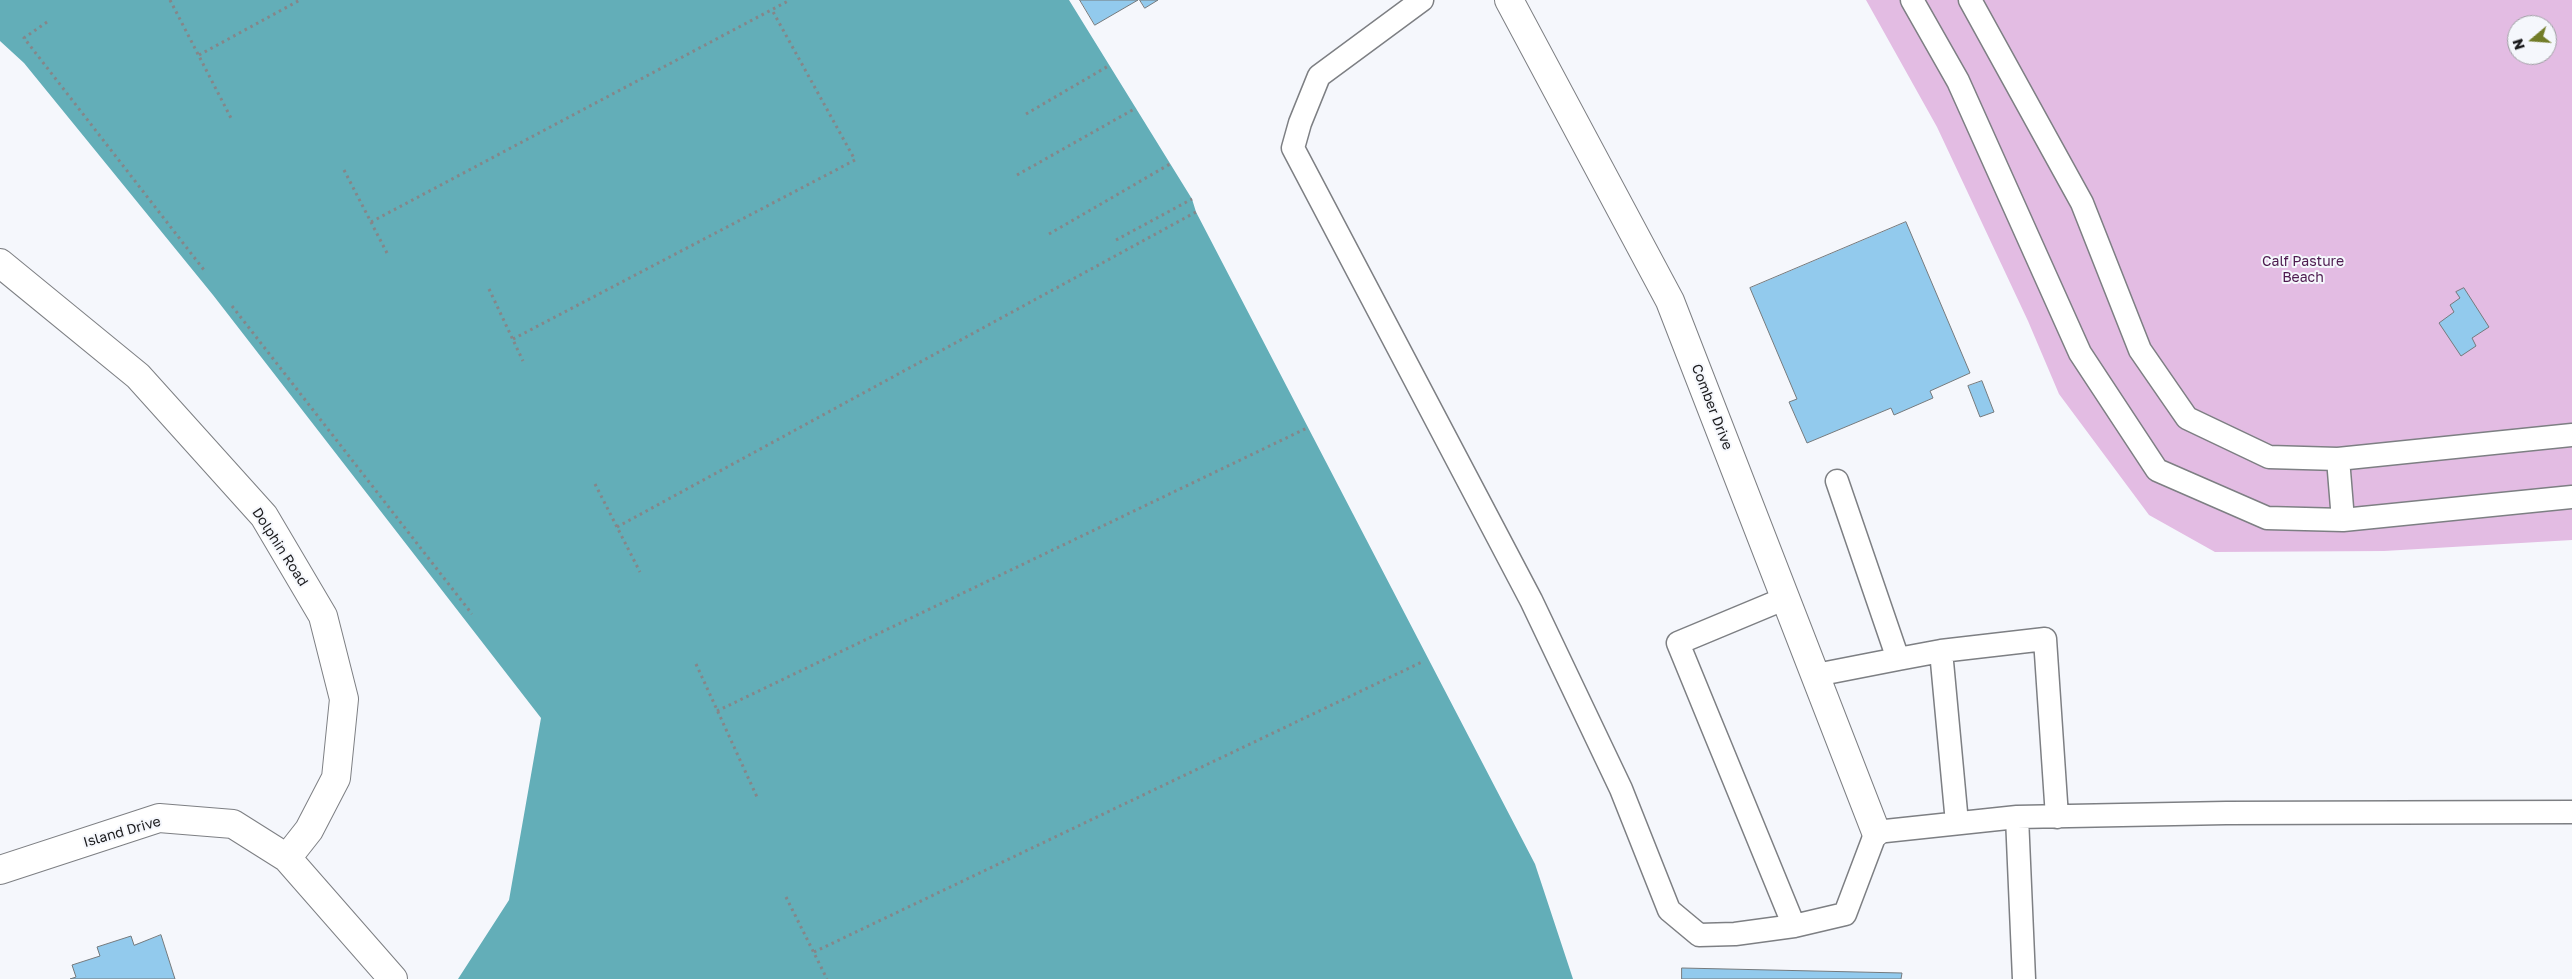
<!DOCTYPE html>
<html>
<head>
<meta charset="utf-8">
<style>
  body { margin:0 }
  #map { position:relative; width:2572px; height:979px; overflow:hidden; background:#f5f7fc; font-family:"Golos Text",sans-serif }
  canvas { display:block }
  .north { position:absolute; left:2507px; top:15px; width:50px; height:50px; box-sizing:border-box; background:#f5f7fc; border:1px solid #9e9fa3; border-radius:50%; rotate:252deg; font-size:14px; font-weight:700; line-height:20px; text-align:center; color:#1b1b1d }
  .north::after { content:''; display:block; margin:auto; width:18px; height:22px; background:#727c28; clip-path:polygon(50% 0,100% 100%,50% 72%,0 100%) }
</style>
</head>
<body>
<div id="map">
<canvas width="2572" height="979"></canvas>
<div class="north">N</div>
</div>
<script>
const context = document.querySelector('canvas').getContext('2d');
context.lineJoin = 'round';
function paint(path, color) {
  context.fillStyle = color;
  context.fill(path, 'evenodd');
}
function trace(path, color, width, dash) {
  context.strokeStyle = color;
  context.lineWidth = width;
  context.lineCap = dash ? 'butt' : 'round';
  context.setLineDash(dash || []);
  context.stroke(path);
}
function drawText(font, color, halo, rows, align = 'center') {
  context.font = font + ' "Golos Text",sans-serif';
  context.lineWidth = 4;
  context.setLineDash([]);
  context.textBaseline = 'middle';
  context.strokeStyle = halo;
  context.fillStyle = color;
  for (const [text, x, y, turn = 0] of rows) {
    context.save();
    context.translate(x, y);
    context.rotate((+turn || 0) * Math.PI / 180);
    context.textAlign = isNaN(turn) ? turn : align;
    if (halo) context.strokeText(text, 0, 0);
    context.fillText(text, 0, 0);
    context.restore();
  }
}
paint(new Path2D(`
  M1866,0H2572V540L2384,551L2215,552L2149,515L2059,394L2028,321L1937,127ZM2517,25H2547V55H2517Z`), '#e3bce3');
paint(new Path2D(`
  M0,0H1069L1192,199L1196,212L1535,864L1573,979H458L509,900L541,718L213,295L24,63L0,41Z`), '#63aeb8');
const building = new Path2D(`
  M1080,0H1138L1095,25Z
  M1140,0H1158L1145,8Z
  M1906,222L1970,373L1930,391L1933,398L1894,415L1891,408L1807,443L1789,402L1797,399L1750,288Z
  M2464,288L2489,327L2472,338L2476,346L2461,356L2439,323L2454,312L2450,305L2460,298L2456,292Z
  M1982,381L1994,412L1980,417L1968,386Z
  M161,935L175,979H70L76,977L72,965L100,956L97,947L131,936L134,945Z
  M1682,968L1902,973L1901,979H1682Z`);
paint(building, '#92caed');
trace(building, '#757a7d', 1);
const lane = new Path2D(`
  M1422,0L1319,76L1300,123L1293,148L1531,600L1621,789L1669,910L1699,935L1735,934L1794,926L1845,914L1876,832L2017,817L2226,813L2572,812
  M1912,0L1958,81L2080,353L2157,470L2267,518L2343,520L2572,497
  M1970,0L2082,203L2140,350L2187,418L2269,457L2338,459L2572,435
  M2338,459L2343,520
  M1786,598L1678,643L1794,926
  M1941,651L1957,823
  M1898,659L1941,651L2045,639L2057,817
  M1816,675L1898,659L1837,481
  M2017,817L2024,979`);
const street = new Path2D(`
  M1509,0L1670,301L1876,832
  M0,263L138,376L264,516L323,616L344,699L336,778L309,830L287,858
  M0,870L159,818L233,824L287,858L393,979`);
trace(lane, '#7d7f83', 25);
trace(street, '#7d7f83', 30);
trace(new Path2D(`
  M170,0L232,120
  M47,22L24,38L204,270
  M199,55L300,0
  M1026,114L1110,65
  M344,170L388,255
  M1017,175L1136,108
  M371,222L790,0
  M1049,234L1170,164
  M1116,240L1192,199
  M489,289L523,361
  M232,306L472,614
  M513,339L855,160L772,10
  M595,484L640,572
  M617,527L1196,212
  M696,664L757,797
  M717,711L1307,428
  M786,897L827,979
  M814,952L1424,661`), '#858689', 3, [2.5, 4]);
trace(lane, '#fff', 22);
trace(street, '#fff', 28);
drawText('14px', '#4d1a4f', '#f5f7fc', [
  ["Calf Pasture",2303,262],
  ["Beach",2303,278]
]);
drawText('14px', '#1b1b1d', '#f5f7fc', [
  ["Comber Drive",1712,407,69],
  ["Dolphin Road",280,547,57],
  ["Island Drive",122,832,-16]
]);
</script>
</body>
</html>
